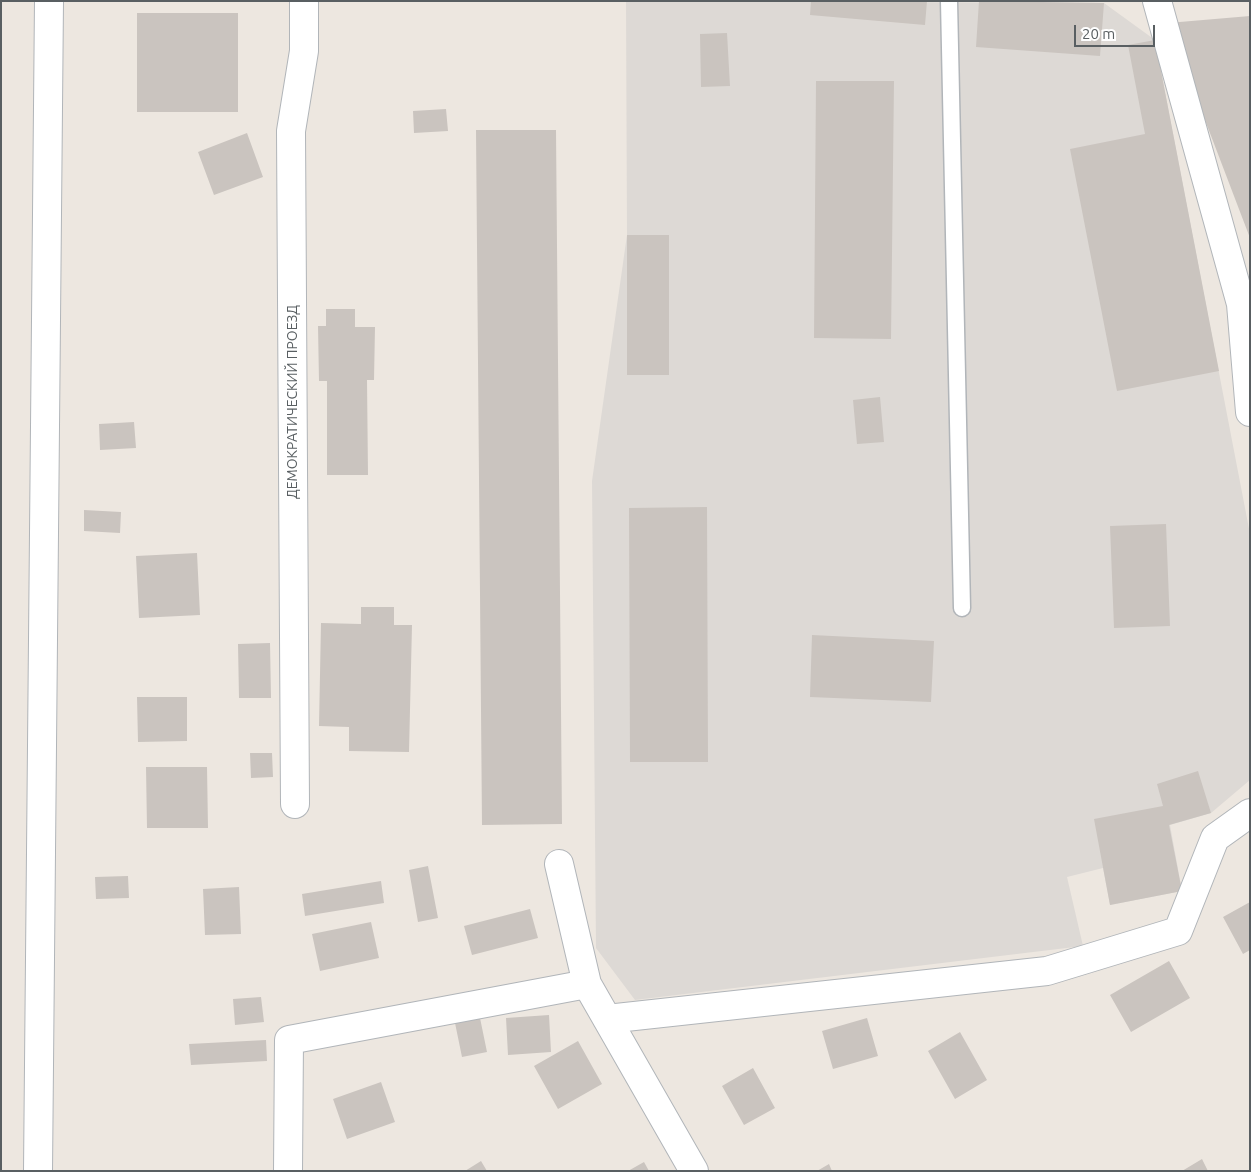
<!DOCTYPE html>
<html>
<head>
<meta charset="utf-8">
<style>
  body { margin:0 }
  #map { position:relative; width:1251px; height:1172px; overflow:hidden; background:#ede7e0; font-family:Ubuntu,sans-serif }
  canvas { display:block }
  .frame { position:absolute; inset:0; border:2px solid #595f62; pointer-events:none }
  .scale { position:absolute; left:1074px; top:25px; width:81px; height:22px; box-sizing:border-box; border:2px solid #595f62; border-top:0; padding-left:6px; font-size:15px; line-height:18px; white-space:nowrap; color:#595f62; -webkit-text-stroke:4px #fff; paint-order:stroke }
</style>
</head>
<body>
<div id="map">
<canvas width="1251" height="1172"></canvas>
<div class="frame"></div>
<div class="scale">20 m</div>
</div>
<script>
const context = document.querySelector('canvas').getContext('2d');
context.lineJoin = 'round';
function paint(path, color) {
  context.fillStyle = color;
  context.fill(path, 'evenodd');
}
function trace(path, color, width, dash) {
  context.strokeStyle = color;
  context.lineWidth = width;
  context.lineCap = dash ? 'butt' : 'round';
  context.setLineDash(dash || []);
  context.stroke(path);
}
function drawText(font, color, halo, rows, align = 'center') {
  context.font = font + ' Ubuntu,sans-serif';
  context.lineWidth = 4;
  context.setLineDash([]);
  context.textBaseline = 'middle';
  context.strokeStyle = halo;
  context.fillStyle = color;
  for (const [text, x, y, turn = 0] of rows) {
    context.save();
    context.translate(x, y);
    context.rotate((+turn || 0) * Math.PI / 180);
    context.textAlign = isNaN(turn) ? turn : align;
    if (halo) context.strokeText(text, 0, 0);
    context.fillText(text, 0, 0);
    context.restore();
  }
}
paint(new Path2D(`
  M626,1L1104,3L1155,40L1250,534V780L1211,813L1170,825L1182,891L1110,905L1103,868L1067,877L1083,946L635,1000L596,948L592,481L627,235Z`), '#ddd9d5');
paint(new Path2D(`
  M811,1H927L925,25L810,15Z
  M979,1L1104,3L1100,56L976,47Z
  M137,13H238V112H137Z
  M1250,16V238L1168,23Z
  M727,33L730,86L701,87L700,34Z
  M1155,40L1219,371L1117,391L1070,149L1145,134L1128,45Z
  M816,81H894L891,339L814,338Z
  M446,109L448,131L414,133L413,111Z
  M476,130H556L562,824L482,825Z
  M247,133L263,177L214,195L198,152Z
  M627,235H669V375H627Z
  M326,309H355V327H375L374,380H367L368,475H327V381H319L318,326H326Z
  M880,397L884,442L857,444L853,400Z
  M134,422L136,448L100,450L99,424Z
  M707,507L708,762H630L629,508Z
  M84,510L121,512L120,533L84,531Z
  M1166,524L1170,626L1114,628L1110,526Z
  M197,553L200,615L139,618L136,556Z
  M361,607H394V625H412L409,752L349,751V727L319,726L321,623L361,624Z
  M812,635L934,641L931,702L810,697Z
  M270,643L271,698H239L238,644Z
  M137,697H187V741L138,742Z
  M250,753H272L273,777L251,778Z
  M146,767H207L208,828H147Z
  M1198,771L1211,813L1169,825L1182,891L1110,905L1094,819L1163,806L1157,784Z
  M428,866L438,918L418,922L409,870Z
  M128,876L129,898L96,899L95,877Z
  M381,881L384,903L305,916L302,894Z
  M239,887L241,934L205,935L203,889Z
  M1250,902V950L1243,954L1223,917Z
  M530,909L538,938L472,955L464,926Z
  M371,922L379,958L320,971L312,934Z
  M1169,961L1190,998L1131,1032L1110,995Z
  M261,997L264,1022L235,1025L233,999Z
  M549,1015L551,1052L508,1055L506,1018Z
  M480,1018L487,1052L462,1057L455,1023Z
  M867,1018L878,1056L833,1069L822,1031Z
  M960,1032L987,1080L955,1099L928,1051Z
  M266,1040L267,1061L191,1065L189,1044Z
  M578,1041L602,1084L558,1109L534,1066Z
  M753,1068L775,1108L744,1125L722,1086Z
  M381,1082L395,1122L347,1139L333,1099Z
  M1202,1159L1208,1171H1182Z
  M481,1161L487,1171H465Z
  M644,1162L649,1171H628Z
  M829,1164L832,1171H817Z`), '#cac4bf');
const lane = new Path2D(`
  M949,1L962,608`);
const street = new Path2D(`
  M1157,1L1241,304L1250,412
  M295,804L291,131L304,51V1
  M559,864L587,984L694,1171
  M607,1019L1047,971L1178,931L1215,838L1250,813
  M38,1171L49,1
  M288,1171L289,1040L587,984`);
trace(lane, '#b1b5b9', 19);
trace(street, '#b1b5b9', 30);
trace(lane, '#fff', 16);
trace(street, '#fff', 28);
drawText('14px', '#595f62', '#fff', [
  ["ДЕМОКРАТИЧЕСКИЙ ПРОЕЗД",292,402,-90]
]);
</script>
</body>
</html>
